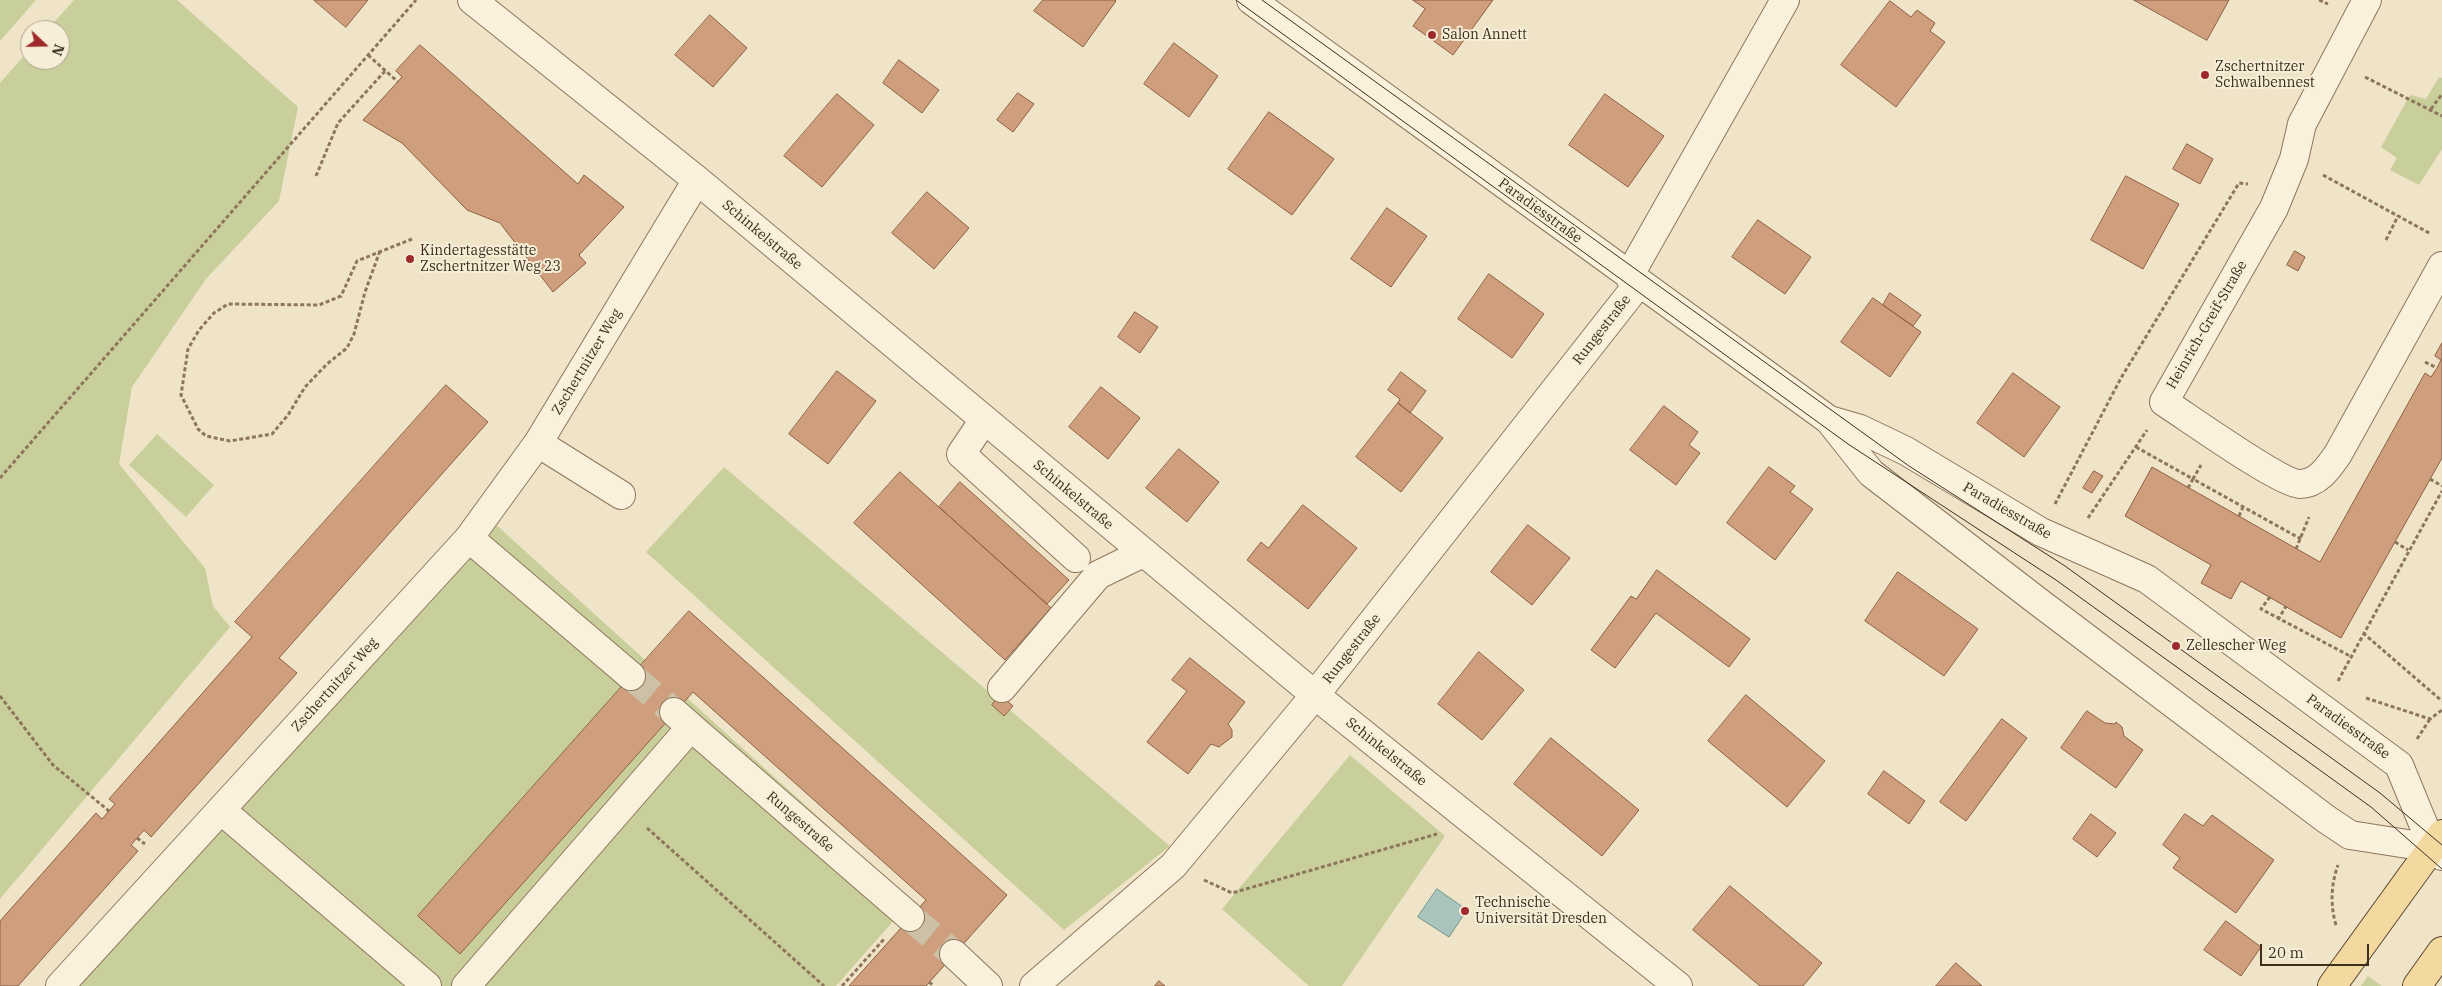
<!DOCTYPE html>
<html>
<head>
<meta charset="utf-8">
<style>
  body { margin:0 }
  #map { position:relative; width:2442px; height:986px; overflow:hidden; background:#f0e4c8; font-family:"IBM Plex Serif",serif }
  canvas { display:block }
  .north { position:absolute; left:20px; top:20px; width:50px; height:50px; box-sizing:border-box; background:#f7eed8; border:1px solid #ada18e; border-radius:50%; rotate:111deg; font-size:14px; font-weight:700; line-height:20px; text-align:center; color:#3d2e20 }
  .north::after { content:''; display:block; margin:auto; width:18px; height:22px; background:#9e2a2b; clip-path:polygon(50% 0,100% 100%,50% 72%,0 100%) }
  .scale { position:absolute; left:2260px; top:944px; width:109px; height:22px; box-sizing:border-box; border:2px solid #3d2e20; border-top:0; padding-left:6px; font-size:15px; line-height:18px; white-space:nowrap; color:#3d2e20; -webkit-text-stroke:4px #f7eed8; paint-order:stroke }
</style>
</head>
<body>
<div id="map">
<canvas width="2442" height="986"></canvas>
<div class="north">N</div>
<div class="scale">20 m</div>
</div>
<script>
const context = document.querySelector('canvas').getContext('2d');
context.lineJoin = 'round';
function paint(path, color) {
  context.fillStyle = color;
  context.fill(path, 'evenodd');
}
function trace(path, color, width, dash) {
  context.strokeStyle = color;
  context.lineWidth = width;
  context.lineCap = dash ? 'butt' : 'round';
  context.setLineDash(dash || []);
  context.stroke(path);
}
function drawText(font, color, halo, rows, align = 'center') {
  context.font = font + ' "IBM Plex Serif",serif';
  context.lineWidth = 4;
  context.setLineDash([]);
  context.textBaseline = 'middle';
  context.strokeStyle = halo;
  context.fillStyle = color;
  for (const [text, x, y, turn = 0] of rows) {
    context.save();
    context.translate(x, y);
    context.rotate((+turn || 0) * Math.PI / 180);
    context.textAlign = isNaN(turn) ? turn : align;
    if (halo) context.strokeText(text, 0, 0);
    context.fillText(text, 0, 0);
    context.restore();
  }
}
paint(new Path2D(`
  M0,0H36L0,41Z
  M74,0H177L298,107L279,201L206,279L132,387L119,464L205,568L213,606L230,627L0,899V83L30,49V60H60V30H47Z
  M2439,77L2442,78V149L2419,185L2390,170L2397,158L2381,147L2410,95L2426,99Z
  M157,434L214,485L186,517L129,465Z
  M724,467L1170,846L1064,930L646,552Z
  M493,522L911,901L836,986H72Z
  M1350,755L1445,836L1342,986H1309L1222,909Z
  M2368,976L2382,986H2361Z`), '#c9cf9b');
const water = new Path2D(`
  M1437,889L1467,910L1449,937L1418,917Z`);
paint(water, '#a9c4bc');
trace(water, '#6f938a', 1);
const building = new Path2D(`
  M314,0H368L346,27Z
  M1043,0H1115L1116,1L1083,47L1034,11Z
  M1413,0H1493L1453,55L1413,26L1425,9Z
  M2134,0H2229L2207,40Z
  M1890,1L1911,17L1917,10L1935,23L1930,31L1945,42L1896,107L1841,65Z
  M710,15L747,48L713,87L675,55Z
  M1174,43L1218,76L1189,117L1144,84Z
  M420,45L578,184L584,175L624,207L579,255L586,263L553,292L500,223L467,210L402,143L363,120L402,77L396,71Z
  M899,60L939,90L922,113L883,83Z
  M1018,93L1034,104L1013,132L997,120Z
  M837,94L874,125L822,187L784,156Z
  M1605,94L1664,136L1628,187L1569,145Z
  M1269,112L1334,159L1292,215L1228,169Z
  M2187,144L2213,159L2200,184L2173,169Z
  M2126,176L2179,204L2143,269L2091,240Z
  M927,192L969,228L934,269L892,233Z
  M1387,208L1427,236L1391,287L1351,259Z
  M1758,220L1811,257L1785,294L1732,257Z
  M2295,251L2305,257L2298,271L2287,265Z
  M1489,274L1544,314L1512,358L1458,319Z
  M1890,293L1921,315L1913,326L1883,305Z
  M1873,298L1921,332L1890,377L1841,342Z
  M1135,312L1158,327L1140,353L1118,337Z
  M2442,343V458L2341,638L2241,581L2231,599L2201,583L2211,565L2125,516L2152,467L2320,562L2425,373L2431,377L2437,368L2441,360L2435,356Z
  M837,371L876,401L828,464L789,434Z
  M1401,372L1426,391L1410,413L1398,403L1400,399L1388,390Z
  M2013,373L2060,407L2024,457L1977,423Z
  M446,385L488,422L279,658L297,673L151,837L144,830L131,845L138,851L18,986H0V921L96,813L102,819L115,804L109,799L252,637L235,622Z
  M1101,387L1140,418L1108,459L1069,427Z
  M1398,403L1443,438L1401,492L1356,457Z
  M1664,406L1698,432L1689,445L1700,453L1676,485L1630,450Z
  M1179,449L1219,482L1187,522L1146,488Z
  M1769,467L1795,486L1790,492L1813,509L1775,560L1727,523Z
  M2094,471L2103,476L2092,493L2083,488Z
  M900,472L1051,608L1005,660L854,523Z
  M960,482L1069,580L1047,604L939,507Z
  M1303,505L1357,548L1308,609L1247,560L1261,542L1268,548Z
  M1528,525L1570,558L1532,605L1491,572Z
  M1657,570L1750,639L1729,667L1656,613L1615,668L1591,650L1631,596L1636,599Z
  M1898,572L1978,629L1944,676L1865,621Z
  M689,611L1007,895L926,986H849L926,900L693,692L460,954L418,916Z
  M1479,652L1524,690L1482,740L1438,704Z
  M1190,658L1245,702L1228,724L1232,730V737L1219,747L1211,744L1188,774L1147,742L1187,691L1172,680Z
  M1000,695L1013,706L1004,716L992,705Z
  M1746,695L1825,761L1787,807L1708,741Z
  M2087,711L2105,723L2115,724L2116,722L2122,727L2124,736L2143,750L2116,788L2061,748Z
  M2002,719L2027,738L1966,821L1940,802Z
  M1551,738L1639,810L1602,856L1514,784Z
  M1884,771L1925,801L1909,824L1868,794Z
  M2091,814L2116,833L2097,857L2073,839Z
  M2185,814L2203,826L2212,815L2274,860L2236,913L2173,868L2180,858L2163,845Z
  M1730,886L1822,963L1803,986H1760L1693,930Z
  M2226,921L2261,947L2241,976L2204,950Z
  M1956,963L1982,986H1936Z
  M1159,981L1165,986H1155Z`);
paint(building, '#cf9f7d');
trace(building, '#8d5f41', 1);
trace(new Path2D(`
  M631,676L674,712
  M910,917L954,954`), '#ccc0a6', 28, [28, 14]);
const minor = new Path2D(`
  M472,0L697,180L1315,695L1678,986
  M1251,0L1829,420L1871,473L2040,603L2326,819L2350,835L2433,848
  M2367,0L2302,124L2294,159L2274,208L2164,402C2186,416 2281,484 2300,484C2318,484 2329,467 2338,454L2442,266
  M1629,276L1785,0
  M984,420L961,454L1076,558
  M1829,420L1860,429L1906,451L2041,532L2147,579L2399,765L2433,848L2442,856
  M538,443L621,495
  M469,538L631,676
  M1002,688L1098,575L1143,553
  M691,727L910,917
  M221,810L427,986
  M954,954L988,986
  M60,986L469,538L538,443L697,180
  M466,986L691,727L674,712
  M1034,986L1173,866L1315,695L1639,283`);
const major = new Path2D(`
  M2332,986L2442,834
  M2417,986L2442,951`);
trace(minor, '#8d765c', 30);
trace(major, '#5b4430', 30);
trace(new Path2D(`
  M2319,0L2328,4
  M368,55L398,82
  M2365,77L2442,116
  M2431,109L2442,94
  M2323,175L2431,234
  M316,176L338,123L385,71
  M2386,240L2398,216
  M380,251L365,292L354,334L347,348L327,364L305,387L288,415L272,434L230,441L206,436L198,429L181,395L188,349L199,330L214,313L228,304L319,305L341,296L357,261L412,239
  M2425,362L2437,368
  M2136,447L2193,479L2201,465
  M0,478L416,0
  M2430,479L2442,486
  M2188,488L2193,479L2301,539
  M2055,504L2121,378L2239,183L2248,184
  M2239,516L2243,507
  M2088,518L2147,430
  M2395,542L2408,550
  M2296,549L2309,517
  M2270,597L2261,609L2350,656
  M2278,620L2286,606
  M2363,633L2442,701
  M2338,681L2442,491
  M0,696L53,765L109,811
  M2366,698L2430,719L2442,710
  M2417,739L2430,719
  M647,828L824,986
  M137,838L145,844
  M1204,880L1232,893L1437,834
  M2336,925C2330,905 2331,884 2338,865
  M929,982L934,986
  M842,986L885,938`), '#8d765c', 3, [4, 2.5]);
trace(minor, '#faf1dc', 28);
trace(major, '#f3d9a0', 28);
trace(new Path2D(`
  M1236,0L1848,444L2056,580L2371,807L2442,869
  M1262,0L1909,466L2065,566L2380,793L2442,845`), '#3d2e20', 1);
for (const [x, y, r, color] of [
  [1432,35,5,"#9e2a2b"],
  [2205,75,5,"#9e2a2b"],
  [410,259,5,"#9e2a2b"],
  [2176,646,5,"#9e2a2b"],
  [1465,911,5,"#9e2a2b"]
]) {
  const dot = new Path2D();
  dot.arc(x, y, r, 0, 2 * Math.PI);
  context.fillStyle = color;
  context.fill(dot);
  trace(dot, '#f7eed8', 2);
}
drawText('14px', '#3d2e20', '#f7eed8', [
  ["Salon Annett",1442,35],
  ["Zschertnitzer",2215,67],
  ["Schwalbennest",2215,83],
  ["Kindertagesstätte",420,251],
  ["Zschertnitzer Weg 23",420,267],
  ["Zellescher Weg",2186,646],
  ["Technische",1475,903],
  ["Universität Dresden",1475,919]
], 'left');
drawText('14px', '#3d2e20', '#f7eed8', [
  ["Paradiesstraße",1540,211,36],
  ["Schinkelstraße",762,235,40],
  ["Heinrich-Greif-Straße",2207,325,-60],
  ["Rungestraße",1602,330,-52],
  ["Zschertnitzer Weg",587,362,-59],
  ["Schinkelstraße",1073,495,40],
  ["Paradiesstraße",2007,511,30],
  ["Rungestraße",1352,649,-52],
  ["Zschertnitzer Weg",335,685,-48],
  ["Paradiesstraße",2348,727,36],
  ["Schinkelstraße",1386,752,39],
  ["Rungestraße",800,822,41]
]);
</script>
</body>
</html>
